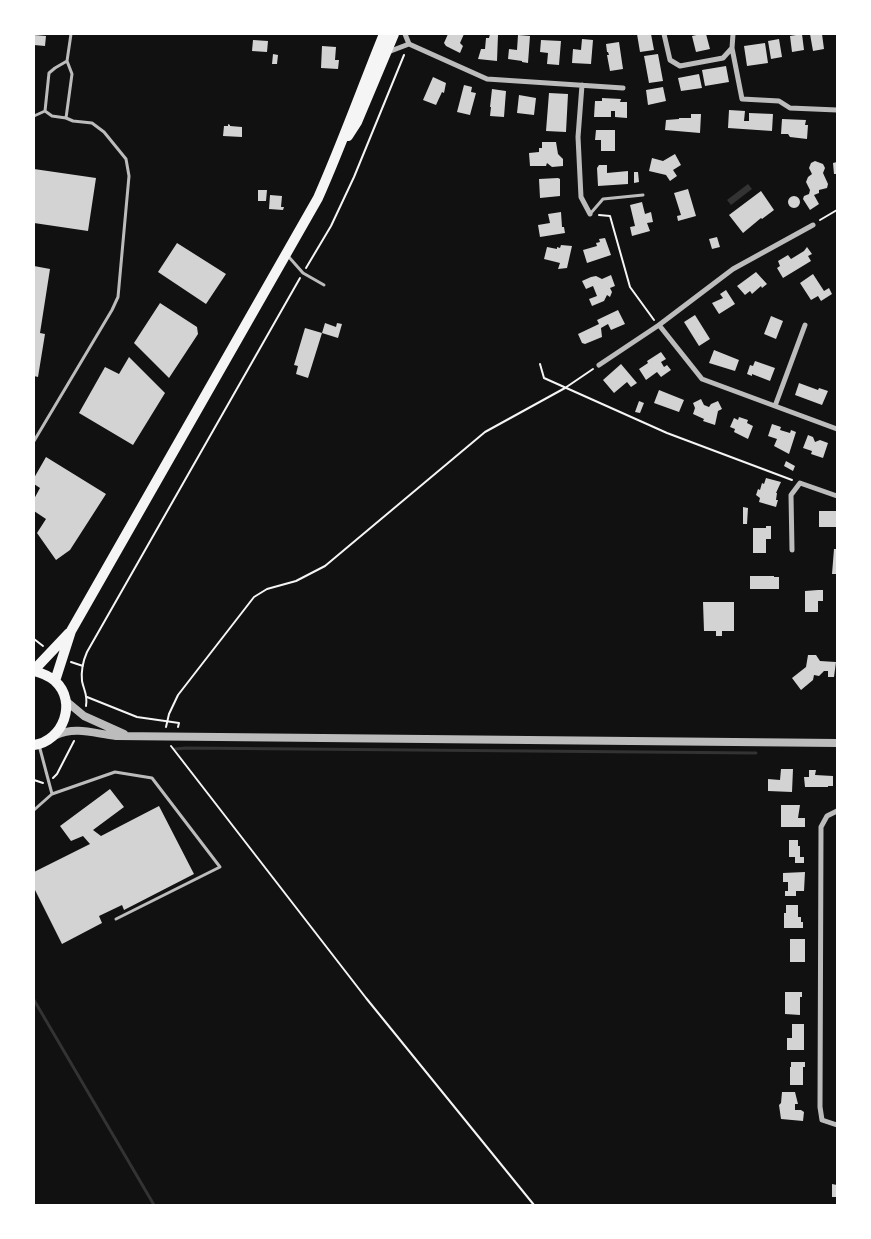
<!DOCTYPE html>
<html>
<head>
<meta charset="utf-8">
<style>
  body { margin:0 }
  #map { position:relative; width:871px; height:1239px; overflow:hidden; background:#111; font-family:"Space Grotesk",sans-serif }
  canvas { display:block }
  .frame { position:absolute; inset:0; border:35px solid #fff; pointer-events:none }
</style>
</head>
<body>
<div id="map">
<canvas width="871" height="1239"></canvas>
<div class="frame"></div>
</div>
<script>
const context = document.querySelector('canvas').getContext('2d');
context.lineJoin = 'round';
function paint(path, color) {
  context.fillStyle = color;
  context.fill(path, 'evenodd');
}
function trace(path, color, width, dash) {
  context.strokeStyle = color;
  context.lineWidth = width;
  context.lineCap = dash ? 'butt' : 'round';
  context.setLineDash(dash || []);
  context.stroke(path);
}
paint(new Path2D(`
  M748,184L752,189L731,205L727,200Z`), '#333');
trace(new Path2D(`
  M175,749L186,748L756,753
  M34,1000L154,1205`), '#333', 3);
paint(new Path2D(`
  M448,34H464L460,43L463,46L460,53L446,46L444,43Z
  M490,34L498,35L497,61L478,59L481,49H485L486,38H489Z
  M637,34H651L654,50L640,52Z
  M701,34H706L710,49L696,52L692,36Z
  M802,34L804,50L792,52L790,36Z
  M810,34H822L824,49L813,51Z
  M34,35L46,36L45,46L34,45Z
  M518,35L530,36L528,63L522,62V61L508,59L509,49L517,50Z
  M582,39L593,40L591,64L572,63L573,49L581,50Z
  M779,39L782,57L771,59L768,41Z
  M253,40L268,41L267,52L252,51Z
  M541,40L561,41L559,65L547,64L548,53L540,52Z
  M619,42L623,69L610,71L607,55H609L608,52H607L606,44Z
  M765,43L768,63L747,66L744,46Z
  M322,46L336,47L335,60H339L338,69L321,68Z
  M273,54L278,55L277,64H272Z
  M658,54L663,81L649,83L644,56Z
  M726,66L729,82L705,86L702,70Z
  M699,74L702,88L681,91L678,78Z
  M433,77L446,83L444,93L442,92L436,105L423,100Z
  M464,85L472,87L471,92L476,93L470,115L457,112Z
  M663,87L666,101L648,105L646,90Z
  M492,89L506,91L504,117L490,116L491,107H490Z
  M549,93L568,94L566,132L546,131Z
  M519,95L536,98L534,115L517,113Z
  M602,98L621,99L620,102H627V118L615,117V111H611V117H594L595,101H602Z
  M729,110L745,111L744,121H749V113L773,114L772,131L728,128Z
  M691,114H701L700,133L665,130L666,120L679,119V118H691Z
  M782,119L806,120L805,125H808L807,139L790,137L788,134H781Z
  M228,124L230,125V126L242,127V137L223,136L224,126H228Z
  M596,130H615V151H601V140H595Z
  M542,142H556L558,154L563,159V166L552,167L547,163L546,166H530L529,153L539,152V148H542Z
  M675,154L681,165L673,170L677,176L670,181L666,175L649,171L652,158L663,161Z
  M815,161L823,164L825,168L823,173L828,184L827,188L819,190V193L814,195L819,204L810,210L803,199L804,196L809,194L810,190L806,182L808,177L812,174L809,168L811,163Z
  M837,162V174H834L833,163Z
  M599,165H607V173L628,171V184L598,186L597,168Z
  M34,169L96,178L88,231L34,223Z
  M634,172H638L639,182L634,183Z
  M558,178L560,179V196L540,198L539,179Z
  M688,189L696,216L678,221L677,216L681,215L674,193Z
  M258,190H267L266,201H258Z
  M761,191L774,210L762,219L761,218L743,233L729,215Z
  M270,195L282,196L281,207H284L283,210L269,209Z
  M788 202a6 6 0 1 1 12 0a6 6 0 1 1-12 0Z
  M642,202L645,214L651,212L653,222L647,223L650,231L632,236L630,227L635,226L630,205Z
  M561,212L562,227H564L565,233L540,237L538,225L550,223L548,214Z
  M717,237L720,247L712,249L709,239Z
  M605,238L611,255L587,263L583,250L597,246L596,243L600,242L599,239Z
  M177,243L226,274L206,304L158,272Z
  M561,245L572,246L567,268L558,269L560,263L544,259L547,247L557,249V247L560,248Z
  M807,247L812,254L808,256L811,261L783,278L777,268L780,266L778,261L788,255L791,259L804,251Z
  M34,266L50,269L40,333L45,334L38,377L34,376Z
  M756,272L767,284L762,288L761,286L752,294L750,291L745,295L737,286Z
  M813,274L824,291L829,288L832,294L821,301L818,296L811,300L800,283Z
  M611,275L615,286L610,288L612,292L610,297L607,295L604,301L592,306L589,299L597,296L593,286L586,289L582,281L591,277L596,276L602,279Z
  M726,290L735,304L719,314L712,303L723,298L720,294Z
  M160,303L197,327L198,334L169,378L134,343Z
  M618,310L625,324L611,330L608,324L601,328L602,337L585,344L582,343L578,334L599,324L597,320Z
  M695,315L710,339L699,346L684,322Z
  M771,316L783,321L776,339L764,334Z
  M325,323L336,327L337,323L342,324L338,338L322,333Z
  M305,328L322,333L308,378L296,374L298,366L294,365Z
  M714,350L739,360L735,371L709,363Z
  M661,352L666,359L661,362L664,367L667,365L671,370L661,377L657,372L646,380L639,369L648,363L647,361Z
  M129,357L165,393L133,445L79,413L105,367L119,374Z
  M755,361L775,368L770,381L752,374V376L747,374L750,365L753,366Z
  M621,364L637,383L631,387L627,382L614,393L603,380Z
  M799,383L818,390L819,388L828,391L822,405L795,395Z
  M659,390L684,400L679,412L654,403Z
  M701,399L704,405L709,407L711,404L718,401L722,409L718,411L715,425L703,421L704,419L693,414L695,408L693,403Z
  M639,401L644,403L640,413L635,412Z
  M739,417L748,420L747,423L753,426L748,439L734,432L735,429L730,427L734,418L738,420Z
  M772,424L781,427L780,430L790,433L791,430L796,432L789,454L774,446L777,439L768,436Z
  M808,435L813,437L815,442L820,440L828,443L823,458L811,454L812,451L803,448Z
  M46,457L106,494L70,550L56,560L37,533L46,519L34,511V499L40,488L34,484V478Z
  M786,461L795,466L793,471L784,466Z
  M766,478L781,482L776,493H777L776,500H778L776,507L759,502L760,498L756,495L758,489L760,490L762,483L764,484Z
  M743,507L748,508L747,524H743Z
  M819,511H837V527H819Z
  M766,526H771V539H766V553H753V528H766Z
  M834,549H837V574H832Z
  M750,576H774V577H779V589H750Z
  M818,590H823V601H818V612H805V591Z
  M703,602H734V631H722V636H716V631H704Z
  M808,655H816L820,661L836,662L834,677H828V671H824L819,676L814,675L813,680L801,690L792,678L806,667Z
  M781,769H793L792,792L768,791V779L780,780Z
  M809,770H816L815,775L833,776V786H828V787H805L804,777H809Z
  M110,789L124,807L93,830L101,836L159,806L194,874L124,910L122,905L99,916L102,923L62,944L34,888V872L90,844L83,836L71,841L60,826Z
  M781,805H800L798,818H805V827H781Z
  M789,840H798V846H800V857H804V863H795V857H789Z
  M805,872L804,891H796V896H785V891H788V882H783V873Z
  M786,905H798V917H801V922H803V928H784V913H786Z
  M790,939H805V962H790Z
  M785,992H802V997H800V1015L785,1014Z
  M792,1024H804V1050H787V1038H792Z
  M791,1062H805V1067H803V1085H790V1067H791Z
  M782,1092H795L798,1104H795V1110H801L804,1112L803,1121L781,1119L779,1105L781,1103Z
  M832,1184L837,1185V1197H832Z`), '#d3d3d3');
trace(new Path2D(`
  M599,215L610,216L630,287L654,320
  M820,220L837,210
  M306,268L331,226L354,177L404,55
  M540,364L544,378L667,433L792,480
  M34,639L43,646
  M71,662L83,666
  M87,697L137,717L179,723L178,727
  M86,706C88,695 84,691 82,681C81,671 83,661 87,652L300,278
  M166,727L169,714L178,695L254,597L267,589L296,581L325,566L485,432L565,388L593,369
  M171,746L366,998L534,1205
  M53,778L57,774L74,741
  M34,780L43,783`), '#f5f5f5', 2);
trace(new Path2D(`
  M67,61L55,68L49,73L45,111L52,116L66,118L72,74L67,61L71,34
  M34,116L45,111
  M590,214L603,199L643,195
  M288,256L303,273L324,285
  M34,441L112,310L118,297L129,176L126,159L104,132L92,123L73,121L66,118
  M39,745L52,794
  M34,810L52,794L115,772L152,778L220,867L116,919`), '#bcbcbc', 3);
trace(new Path2D(`
  M405,34L409,44
  M664,34L670,60L680,66L723,58L732,48L733,34
  M732,48L742,99L779,101L790,108L837,110
  M388,52L409,44L487,79L623,88
  M582,85L578,137L581,197L590,214
  M659,325L702,379L837,429
  M599,365L659,325L733,269L813,225
  M775,406L805,325
  M792,550L791,495L800,483L837,496
  M837,811L827,816L821,827L820,1107L822,1120L837,1125`), '#bcbcbc', 5);
trace(new Path2D(`
  M66,701L84,716L124,734
  M56,735C76,726 96,734 116,736L837,743`), '#bcbcbc', 8);
trace(new Path2D(`
  M348,136L357,122L394,34
  M34,670L69,633
  M34,671C42,673 49,676 55,681C78,702 63,741 34,745
  M55,681L71,631L318,198C342,144 362,88 384,34`), '#f5f5f5', 10);
</script>
</body>
</html>
